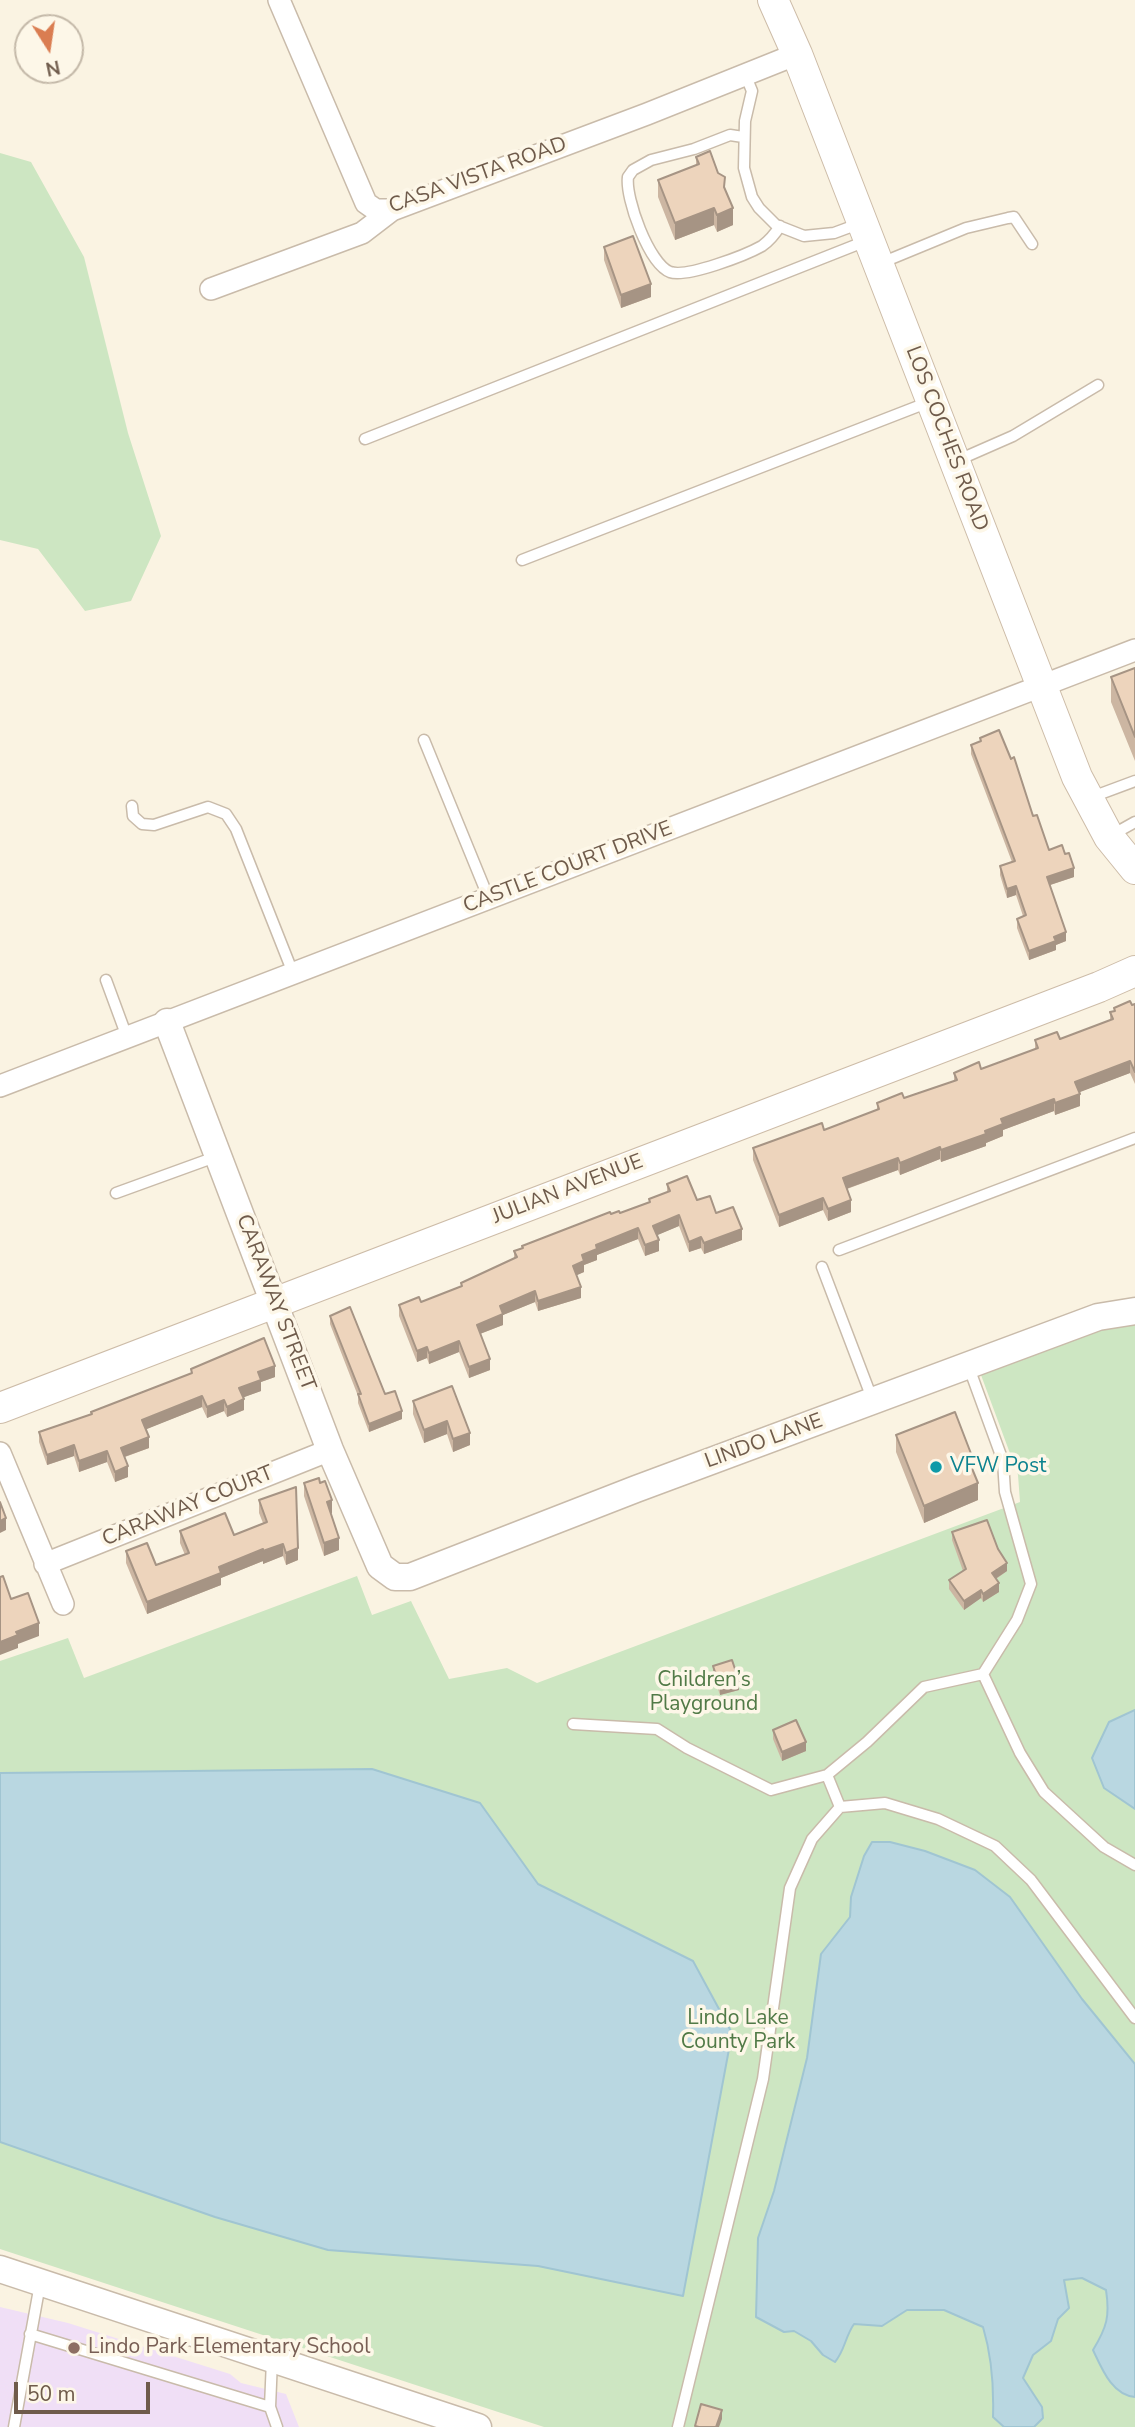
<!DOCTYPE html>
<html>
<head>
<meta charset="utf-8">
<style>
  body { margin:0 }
  #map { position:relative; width:1135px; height:2427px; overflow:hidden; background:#faf3e2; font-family:"Nunito Sans",sans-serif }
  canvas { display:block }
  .north { position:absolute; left:14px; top:14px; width:70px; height:70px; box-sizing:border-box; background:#fdf7e8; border:2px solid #c4b9a9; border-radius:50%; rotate:168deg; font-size:19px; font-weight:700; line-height:28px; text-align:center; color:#6f5b4b }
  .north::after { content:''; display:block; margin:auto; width:24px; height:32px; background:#da7d51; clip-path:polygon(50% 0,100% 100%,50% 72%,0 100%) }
  .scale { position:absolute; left:14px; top:2382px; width:136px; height:32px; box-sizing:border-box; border:4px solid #6f5b4b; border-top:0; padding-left:9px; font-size:21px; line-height:24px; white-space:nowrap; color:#6f5b4b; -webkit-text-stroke:5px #fdf7e8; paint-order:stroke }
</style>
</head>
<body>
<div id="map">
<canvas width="1135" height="2427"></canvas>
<div class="north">N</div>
<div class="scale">50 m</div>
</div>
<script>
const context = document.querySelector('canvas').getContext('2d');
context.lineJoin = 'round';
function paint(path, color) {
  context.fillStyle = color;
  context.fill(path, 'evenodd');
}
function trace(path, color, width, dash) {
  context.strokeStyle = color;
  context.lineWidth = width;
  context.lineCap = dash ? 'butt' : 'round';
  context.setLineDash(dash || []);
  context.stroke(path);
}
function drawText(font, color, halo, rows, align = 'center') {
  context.font = font + ' "Nunito Sans",sans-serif';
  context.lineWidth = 7;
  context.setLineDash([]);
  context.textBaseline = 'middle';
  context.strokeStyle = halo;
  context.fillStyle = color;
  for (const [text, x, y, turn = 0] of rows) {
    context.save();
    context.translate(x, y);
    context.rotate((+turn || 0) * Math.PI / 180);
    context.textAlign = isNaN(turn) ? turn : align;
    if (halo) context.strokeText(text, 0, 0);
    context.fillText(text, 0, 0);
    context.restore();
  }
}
paint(new Path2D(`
  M0,2307L68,2323L230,2374L241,2383L286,2394L299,2427H0Z`), '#f0dff6');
paint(new Path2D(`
  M0,153L31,162L84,257L128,433L161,536L131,601L85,611L38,549L0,540Z
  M1135,1320V2427H544L0,2249V1661L68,1638L84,1678L357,1576L372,1615L411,1601L449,1679L507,1668L537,1683L1020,1502L1018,1475L981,1375L1094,1329Z`), '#cde6c2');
const water = new Path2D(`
  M1135,1710V1809L1104,1788L1092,1758L1109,1722Z
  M372,1769L480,1803L538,1884L693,1961L732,2033L683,2296L538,2266L328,2250L215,2217L0,2142V1773Z
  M872,1842H890L925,1851L975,1870L1010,1897L1082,1999L1135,2064V2397C1112,2395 1102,2369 1093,2350C1107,2327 1110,2316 1106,2290L1082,2278L1064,2280L1069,2308L1058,2319L1051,2341L1033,2355L1023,2378L1042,2407L1043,2418L1034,2427H1004L993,2417C994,2385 992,2357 983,2327L944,2310H907L882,2326L854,2324C845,2337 845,2350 835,2362L823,2355L811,2341L794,2331L784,2332L756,2317L758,2238L774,2191L807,2058L821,1954L850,1917L851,1897L864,1856Z`);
paint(water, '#b9d7e1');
trace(water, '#a0c5d2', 2);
const service = new Path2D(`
  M745,74L752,91L745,121L744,168L752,197L759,208L776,225L804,236L834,233L861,223
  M743,137L730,135L694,149L651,160L633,170L628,177C625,198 649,264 670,272C687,278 746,255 762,246C769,241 775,234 780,226
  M881,263L966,228L1008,218L1014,217L1032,244
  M365,439L866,241
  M956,461L1013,436L1098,385
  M522,560L929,402
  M424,740L489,899
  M1092,797L1135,781
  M132,806L133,816L142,824L154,825L208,807L226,814L236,829L293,973
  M1110,836L1135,822
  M106,980L127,1037
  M116,1193L218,1156
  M839,1250L1135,1138
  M822,1267L873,1401
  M983,1674L1020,1753L1044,1792L1104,1847L1135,1865
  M573,1724L657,1729L687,1748L771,1790L827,1775
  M840,1807L885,1803L938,1819L995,1846L1031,1880L1135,2018
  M30,2334L270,2407L272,2360
  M270,2407L277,2427
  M14,2427L40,2284
  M678,2427L763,2079L790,1888L812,1839L840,1807L827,1775L867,1742L924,1687L983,1674L1017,1620L1031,1584L1005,1492L1003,1461L968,1365`);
const minor = new Path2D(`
  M279,0L366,203L376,210H392L647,114L797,54
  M211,289L362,233L392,210
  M0,1086L1135,650
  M0,1453L63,1604
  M45,1564L330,1450`);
const tertiary = new Path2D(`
  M167,1022L330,1450L380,1566L395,1577H410L636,1489L1098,1317L1135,1311
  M0,2269L478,2427`);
const secondary = new Path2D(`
  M773,0L797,54L1077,777L1109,837L1135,869
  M0,1408L1099,987L1135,971`);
trace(service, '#c9bbaa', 13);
trace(minor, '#c9bbaa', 24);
trace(tertiary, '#c9bbaa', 29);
trace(secondary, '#cdbca8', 32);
trace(service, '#fff', 10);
trace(minor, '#fff', 21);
trace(tertiary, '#fff', 26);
trace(secondary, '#fff', 30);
paint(new Path2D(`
  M696,157L725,189L733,225L717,232L714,225L675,240L658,197V180L696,165Z
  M604,247L651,297L621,308L604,260Z
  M1135,668V761L1111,702V677Z
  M980,738L1033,816L1049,850L1074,877L1050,885L1066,941L1056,945V950L1029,960L1017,928V919L1023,916L1016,895L1007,898L1000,875V866L1012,862L971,754V745L980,742Z
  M1135,1004V1084L1130,1073L1079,1092L1080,1106L1055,1115L1054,1111L1003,1130V1136L986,1143V1146L941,1162L940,1159L900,1175L898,1170L847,1189L851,1212L828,1221L823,1210L779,1227L753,1160V1148L824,1130L877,1110V1103L904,1098L954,1081V1073L981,1069L1035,1049V1040L1060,1039L1110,1020V1012L1114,1011V1008Z
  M667,1184L716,1213L742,1240L704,1254L701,1248L689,1252L679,1226L657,1235L659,1251L645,1256L638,1239L597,1255V1260L584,1265V1272L576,1275L581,1298L538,1311L535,1302L503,1315V1325L480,1334L490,1370L469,1378L459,1352L429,1364L427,1358L417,1362L399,1316V1305L421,1302L461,1286V1283L514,1258V1251L611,1214L620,1213L649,1202V1199L667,1192Z
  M330,1316L385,1394L402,1419L369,1432L358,1403V1396L330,1324Z
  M191,1369L275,1377L261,1382V1391L244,1397V1410L227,1417L224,1411L207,1418L202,1407L146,1429L149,1448L125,1457L128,1477L115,1482L107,1462L79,1472L74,1456L47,1465L39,1442V1432L91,1414L191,1374Z
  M452,1386L470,1445L453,1452L447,1434L424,1443L413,1414V1401Z
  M896,1435L975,1475L978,1500L924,1523L896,1452Z
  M304,1483L332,1513H331L339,1550L324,1556L304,1496Z
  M259,1500L298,1560L286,1565L283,1556L263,1564V1561L221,1578V1585L147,1614L126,1563V1551L156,1565L185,1555L180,1543V1531L234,1535L263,1523L259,1513Z
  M952,1532L998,1549L1007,1571L996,1579L999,1592L983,1602L981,1598L964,1610L949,1589V1580L963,1571L952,1540Z
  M713,1666L739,1690L720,1695L713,1674Z
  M773,1730L806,1751L782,1761L773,1739Z`), '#ccb6a2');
paint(new Path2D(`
  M714,208V225L675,240V223Z
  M733,208V225L717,232V215Z
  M651,284V297L621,308V295Z
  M1074,868V877L1047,886V877Z
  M1016,886V895L1007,898V889Z
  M1066,932V941L1056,945V950L1029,960V951L1054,937Z
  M1130,1061V1073L1075,1094V1082Z
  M1080,1094V1106L1055,1115V1103Z
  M1054,1099V1111L1003,1130V1136L986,1143V1146L941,1162V1150L1001,1119Z
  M940,1147V1159L900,1175V1163Z
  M898,1158V1170L843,1190V1178Z
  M823,1198V1210L779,1227V1215Z
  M851,1200V1212L828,1221V1209Z
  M679,1215V1226L653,1237V1226Z
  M638,1228V1239L597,1255V1260L584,1265V1272L573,1277V1266L582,1255L596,1245Z
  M742,1229V1240L704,1254V1243Z
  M701,1237V1248L689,1252V1242Z
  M659,1240V1251L645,1256V1245Z
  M581,1287V1298L538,1311V1301Z
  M535,1291V1302L503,1315V1325L477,1335V1325L500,1306Z
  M459,1341V1352L429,1364V1353Z
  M427,1347V1358L417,1362V1351Z
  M490,1359V1370L469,1378V1367Z
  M275,1366V1377L261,1382V1391L239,1399V1388L258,1372Z
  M202,1396V1407L142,1431V1420Z
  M244,1399V1410L227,1417V1407Z
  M224,1400V1411L207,1418V1407Z
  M402,1411V1419L369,1432V1424Z
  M447,1421V1434L424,1443V1430Z
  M470,1433V1445L453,1452V1439Z
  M149,1437V1448L121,1458V1448Z
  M74,1445V1456L47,1465V1455Z
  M107,1451V1462L79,1472V1461Z
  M128,1466V1477L115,1482V1472Z
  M978,1483V1500L924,1523V1506Z
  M332,1500V1513L327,1515V1502Z
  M6,1518V1530L0,1533V1521Z
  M339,1538V1550L324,1556V1543Z
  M283,1544V1556L263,1564V1551Z
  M298,1548V1560L286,1565V1553Z
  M263,1549V1561L221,1578V1585L147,1614V1602L219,1567Z
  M1007,1563V1571L992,1581V1573Z
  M999,1583V1592L983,1602V1594Z
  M981,1590V1598L964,1610V1601Z
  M39,1623V1636L18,1644V1648L0,1655V1642L16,1632Z
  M739,1681V1690L720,1695V1687Z
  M806,1742V1751L782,1761V1752Z
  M722,2410V2419L719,2427H716Z`), '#a69484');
const building = new Path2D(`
  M710,151L718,173L725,177L724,187L733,208L717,215L714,208L675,223L658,180L699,164L696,157Z
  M633,236L651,284L621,295L604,247Z
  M1135,668V737L1111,677Z
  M999,730L1011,759L1014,757L1033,816L1037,815L1049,850L1062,845L1065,854L1069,853L1074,868L1047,877L1066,932L1054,937L1056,941L1029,951L1017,919L1026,915L1016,886L1007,889L1000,866L1015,861L971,745L981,741L980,738Z
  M1130,1001L1132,1005L1135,1004V1072L1130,1061L1075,1082L1080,1094L1055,1103L1054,1099L1001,1119L1003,1124L985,1131L986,1134L941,1150L940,1147L900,1163L898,1158L843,1178L851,1200L828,1209L823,1198L779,1215L753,1148L822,1123L824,1130L879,1109L877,1103L902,1093L904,1098L957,1080L954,1073L979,1062L981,1069L1038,1048L1035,1040L1057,1032L1060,1039L1113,1019L1110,1012L1115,1011L1114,1008Z
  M687,1176L697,1200L710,1196L716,1213L733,1207L742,1229L704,1243L701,1237L689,1242L679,1215L653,1226L659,1240L645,1245L638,1228L596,1245L597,1249L582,1255L584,1261L573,1266L581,1287L538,1301L535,1291L500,1306L503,1314L477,1325L490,1359L469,1367L459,1341L429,1353L427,1347L417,1351L399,1305L419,1297L421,1302L462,1286L461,1283L517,1257L514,1251L523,1248L522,1246L610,1212L611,1214L619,1211L620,1213L650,1202L649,1199L670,1191L667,1184Z
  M350,1307L385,1394L395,1391L402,1411L369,1424L358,1394H361L330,1316Z
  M264,1338L275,1366L258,1372L261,1380L239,1388L244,1399L227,1407L224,1400L207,1407L202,1396L142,1420L149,1437L121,1448L128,1466L115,1472L107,1451L79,1461L74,1445L47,1455L39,1432L92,1414L91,1412L192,1373L191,1369Z
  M452,1386L470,1433L453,1439L447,1421L424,1430L413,1401Z
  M955,1412L975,1464L971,1466L978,1483L924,1506L896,1435Z
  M319,1478L320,1483L325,1481L332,1500L327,1502L339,1538L324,1543L304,1483Z
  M296,1487L298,1548L286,1553L283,1544L263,1551V1549L219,1567L221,1573L147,1602L126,1551L147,1543L156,1565L189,1553L180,1531L225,1513L234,1535L267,1522L259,1500Z
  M0,1502L6,1518L0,1521Z
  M987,1520L998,1549L1007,1563L992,1573L999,1583L983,1594L981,1590L964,1601L949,1580L966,1569L952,1532Z
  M3,1576L11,1599L28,1593L39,1623L16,1632L18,1635L0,1642V1577Z
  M732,1660L739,1681L720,1687L713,1666Z
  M796,1720L806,1742L782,1752L773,1730Z
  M701,2404L722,2410L716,2427H699L695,2426Z`);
paint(building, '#edd4bc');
trace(building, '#a69484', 2);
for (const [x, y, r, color] of [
  [936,1467,7,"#0f9aa8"],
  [74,2348,7,"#8d6e63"]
]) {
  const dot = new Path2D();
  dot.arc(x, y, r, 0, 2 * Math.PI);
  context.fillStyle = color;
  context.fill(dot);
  trace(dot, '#fdf7e8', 2.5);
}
drawText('21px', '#6f5b4b', '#fdf7e8', [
  ["CASA VISTA ROAD",478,176,-20],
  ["LOS COCHES ROAD",946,439,69],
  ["CASTLE COURT DRIVE",568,868,-21],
  ["JULIAN AVENUE",568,1190,-21],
  ["CARAWAY STREET",275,1303,69],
  ["LINDO LANE",764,1442,-20],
  ["CARAWAY COURT",188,1507,-22]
]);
drawText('21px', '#0d838f', '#fdf7e8', [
  ["VFW Post",950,1467]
], 'left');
drawText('21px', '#517a47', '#fdf7e8', [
  ["Children’s",704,1681],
  ["Playground",704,1705],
  ["Lindo Lake",738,2019],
  ["County Park",738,2043]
]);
drawText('21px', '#785e54', '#fdf7e8', [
  ["Lindo Park Elementary School",88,2348]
], 'left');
</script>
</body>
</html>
